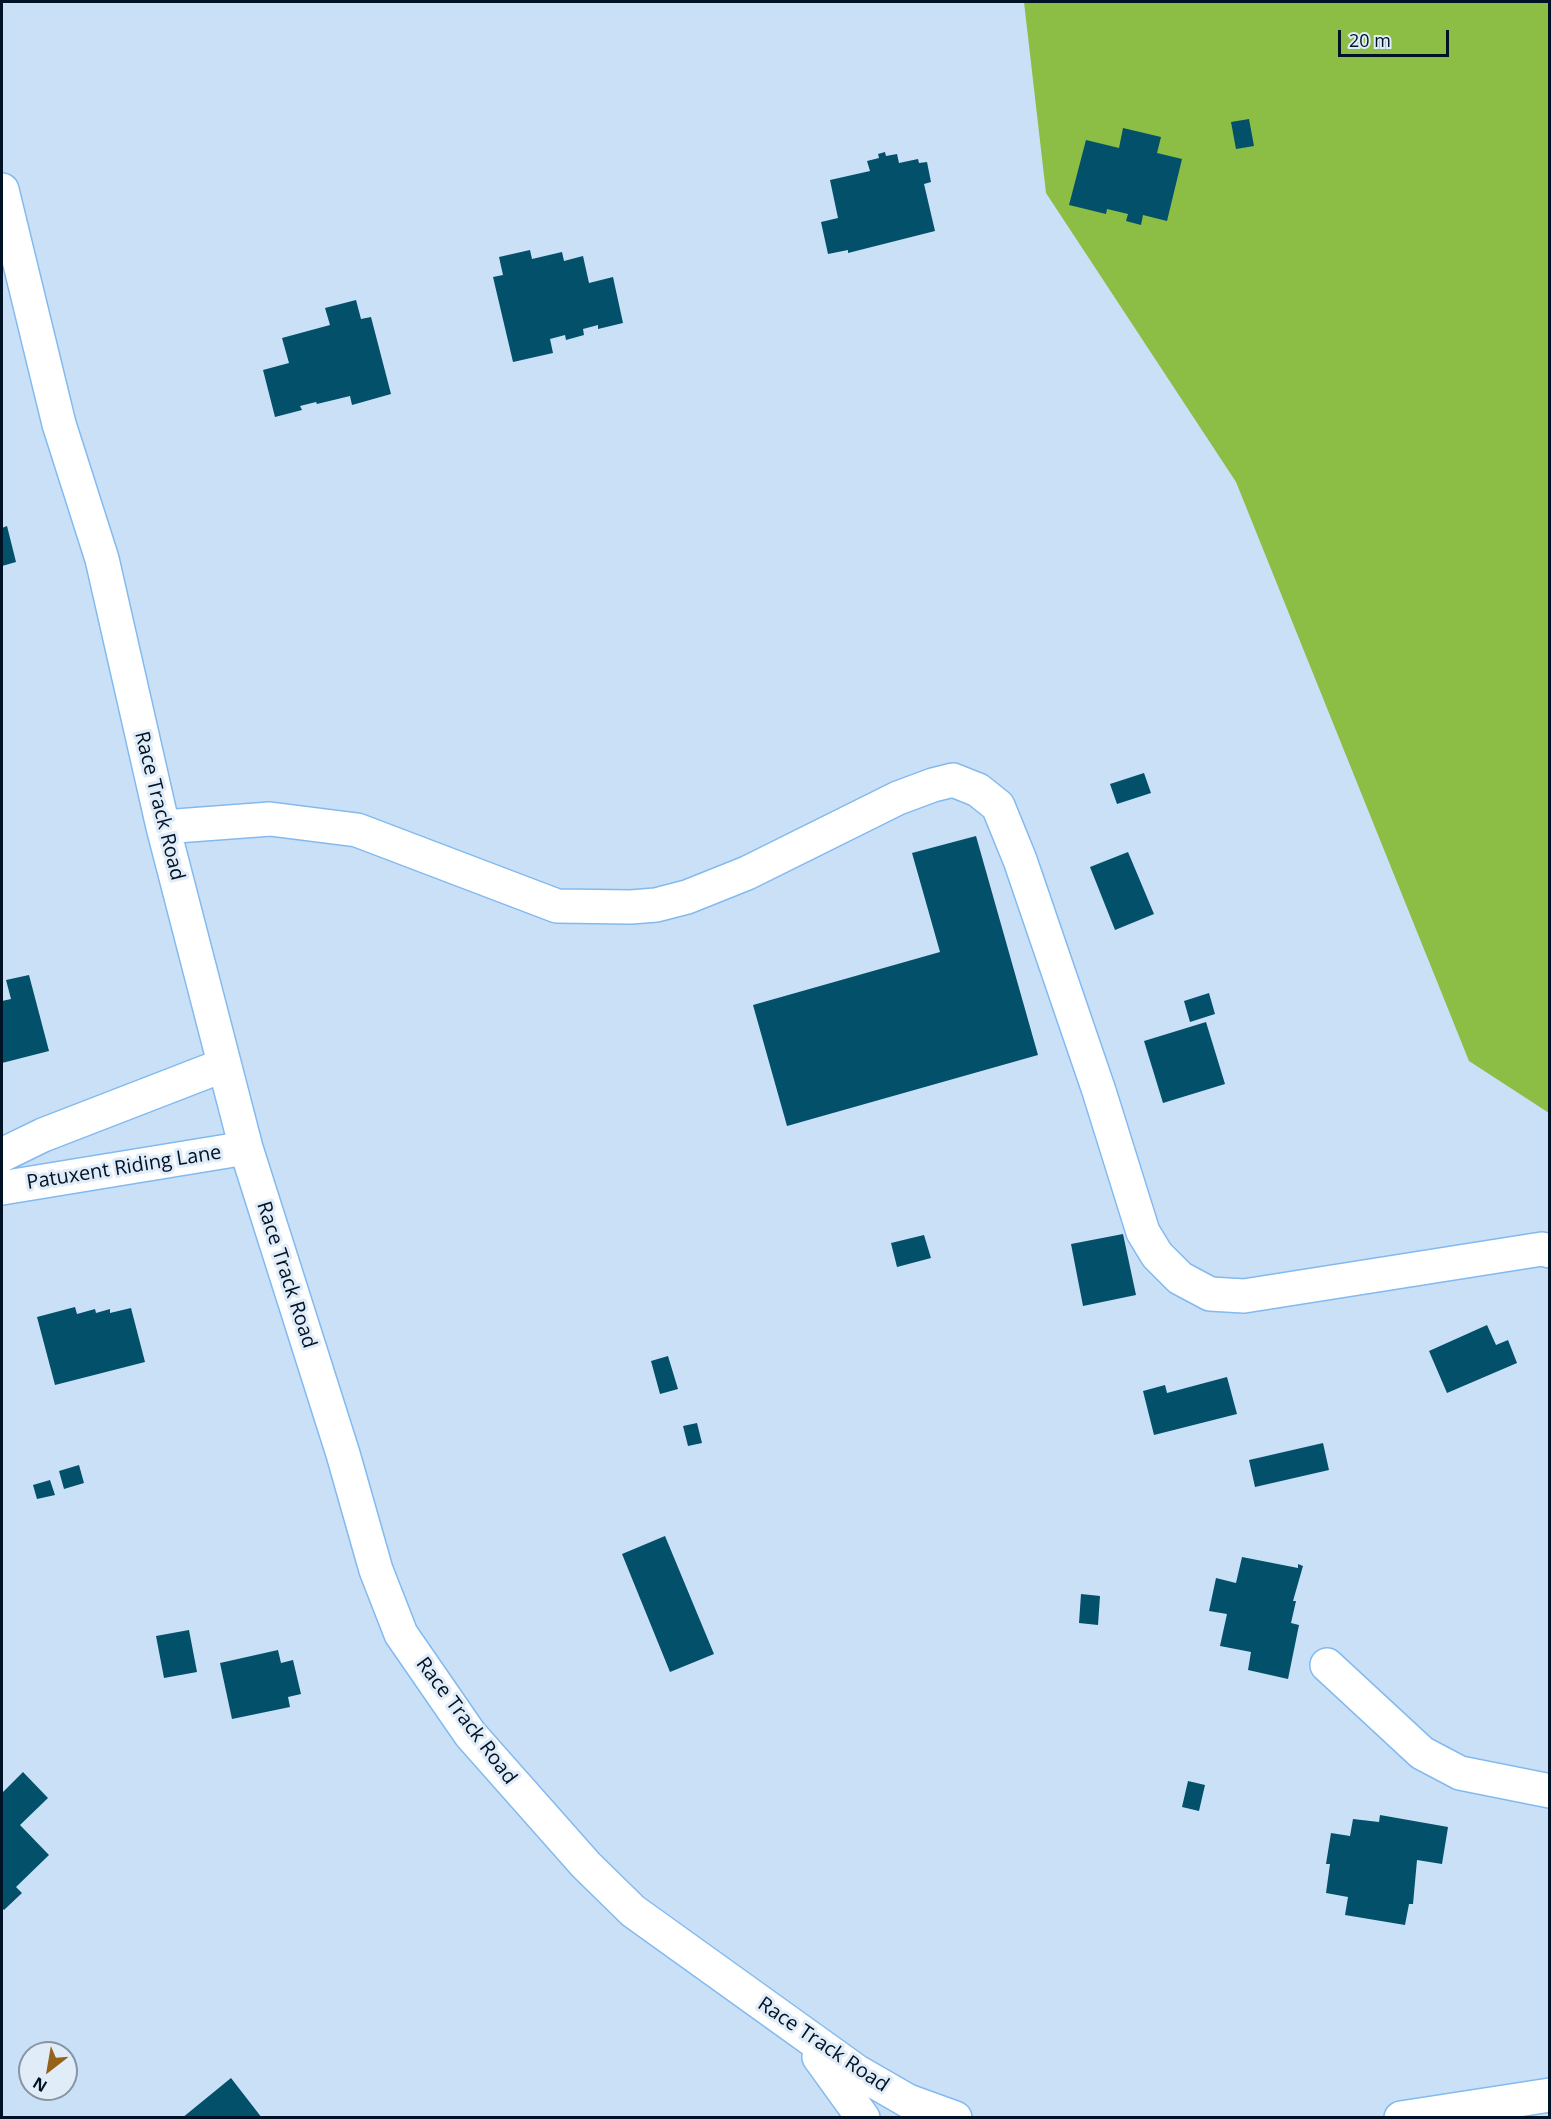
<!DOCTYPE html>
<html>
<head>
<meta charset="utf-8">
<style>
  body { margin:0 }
  #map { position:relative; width:1551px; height:2119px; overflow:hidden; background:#cae0f7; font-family:"Open Sans",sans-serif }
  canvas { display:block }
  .frame { position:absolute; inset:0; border:3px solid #001226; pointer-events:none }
  .north { position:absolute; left:18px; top:2041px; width:60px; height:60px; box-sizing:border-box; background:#e0ecf7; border:2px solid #8695a3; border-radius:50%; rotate:211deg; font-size:16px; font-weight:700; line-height:24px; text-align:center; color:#001226 }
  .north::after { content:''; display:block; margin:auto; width:21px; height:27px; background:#966118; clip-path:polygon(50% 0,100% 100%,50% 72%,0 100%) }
  .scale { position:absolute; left:1338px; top:30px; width:111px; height:27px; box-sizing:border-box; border:3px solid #001226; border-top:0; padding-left:8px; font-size:18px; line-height:21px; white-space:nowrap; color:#001226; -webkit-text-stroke:4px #e0ecf7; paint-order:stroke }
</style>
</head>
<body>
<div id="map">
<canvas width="1551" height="2119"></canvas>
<div class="frame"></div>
<div class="north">N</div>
<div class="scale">20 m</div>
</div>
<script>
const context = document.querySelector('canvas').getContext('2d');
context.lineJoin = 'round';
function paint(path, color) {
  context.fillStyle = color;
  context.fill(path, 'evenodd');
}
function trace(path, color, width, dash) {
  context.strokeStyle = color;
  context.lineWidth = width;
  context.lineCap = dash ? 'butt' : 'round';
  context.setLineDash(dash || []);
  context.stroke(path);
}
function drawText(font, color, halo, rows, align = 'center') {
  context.font = font + ' "Open Sans",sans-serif';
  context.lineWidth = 6;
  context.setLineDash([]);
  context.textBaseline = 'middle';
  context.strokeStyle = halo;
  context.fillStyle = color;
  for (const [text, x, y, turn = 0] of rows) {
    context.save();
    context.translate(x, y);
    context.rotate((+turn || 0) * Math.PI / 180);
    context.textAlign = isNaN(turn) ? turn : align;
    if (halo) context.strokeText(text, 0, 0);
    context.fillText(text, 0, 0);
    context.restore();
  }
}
paint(new Path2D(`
  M1024,2H1549V1113L1469,1061L1236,482L1046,193Z`), '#8cbd45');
paint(new Path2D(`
  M1249,119L1254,146L1236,149L1231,122Z
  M1123,128L1161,137L1157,153L1182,159L1167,221L1143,215L1141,225L1126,221L1128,214L1107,209L1106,214L1069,205L1086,140L1119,148Z
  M885,152L886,156L897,154L899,163L918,159L919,163L927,162L931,182L924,184L935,231L848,253V250L828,254L821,222L838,218L830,180L870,171L867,161L879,158L878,154Z
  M530,250L532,259L562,252L564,261L583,256L589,283L613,277L623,323L598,329V325L583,329L584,335L566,340L565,335L550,339L553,353L513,362L493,277L503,275L499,257Z
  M356,300L361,319L371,317L391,394L352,405L350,396L317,404L316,402L300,406L302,410L275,417L263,370L289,363L282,338L330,325L325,308Z
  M7,526L16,562L2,566V528Z
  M1144,773L1151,793L1117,804L1110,784Z
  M976,836L1038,1055L787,1126L753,1005L940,952L912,853Z
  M1128,852L1154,914L1115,930L1090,867Z
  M29,975L49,1051L2,1063V1001L11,999L6,980Z
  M1209,993L1215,1014L1190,1022L1184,1001Z
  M1206,1022L1225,1084L1163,1103L1144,1041Z
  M1123,1234L1136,1295L1083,1306L1071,1244Z
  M924,1235L931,1258L897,1267L891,1243Z
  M75,1307L77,1314L95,1309L96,1313L110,1309V1313L131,1308L145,1362L55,1385L37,1317Z
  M1487,1325L1496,1345L1508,1340L1517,1363L1447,1393L1429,1351Z
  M668,1356L678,1389L660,1394L651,1361Z
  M1227,1377L1237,1414L1154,1435L1143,1391L1165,1385L1167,1393Z
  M697,1423L702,1443L688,1446L683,1426Z
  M1323,1443L1329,1470L1255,1487L1249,1460Z
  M79,1465L84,1483L64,1489L59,1471Z
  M50,1480L55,1495L37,1499L33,1485Z
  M665,1536L714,1654L670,1672L622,1554Z
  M1242,1557L1298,1568V1564L1303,1566L1293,1601H1296L1291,1623L1299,1625L1288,1679L1248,1670L1251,1652L1220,1646L1227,1614L1209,1611L1216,1578L1236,1583Z
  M1081,1594L1100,1596L1098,1625L1079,1623Z
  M189,1630L197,1672L164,1678L156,1636Z
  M278,1650L281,1663L293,1660L301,1694L288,1697L290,1707L232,1719L220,1663Z
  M23,1772L48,1798L20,1825L49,1855L16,1887L22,1893L4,1910L2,1908V1793Z
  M1188,1781L1205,1785L1199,1811L1182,1807Z
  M1380,1815L1448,1827L1442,1864L1417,1860L1413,1904H1409L1405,1925L1345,1915L1348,1897L1326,1893L1330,1864H1326L1331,1833L1350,1836L1353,1819L1379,1822Z
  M231,2078L262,2118H182Z`), '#02506a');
const minor = new Path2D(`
  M2,190L59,424L102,559L163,827L246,1148L343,1454L376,1570L401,1634L470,1734L586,1865L633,1911L856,2071L908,2101L955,2118
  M163,827L270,819L357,830L557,906L631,907L656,905L687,897L747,873L898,798L933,785L953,780L978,790L998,806L1020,860L1099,1091L1143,1232L1157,1255L1180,1278L1210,1294L1244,1296L1542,1249L1550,1251
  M2,1155L43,1135L224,1065
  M2,1188L246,1148
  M1327,1665L1422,1753L1460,1773L1550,1791
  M819,2057L863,2118
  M1401,2118L1550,2095`);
trace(minor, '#82baf0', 36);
trace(minor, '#fff', 33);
drawText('20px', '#001226', '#e0ecf7', [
  ["Race Track Road",159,806,76],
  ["Patuxent Riding Lane",124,1168,-9],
  ["Race Track Road",286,1275,72],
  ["Race Track Road",466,1721,53],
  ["Race Track Road",823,2045,34]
]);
</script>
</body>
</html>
